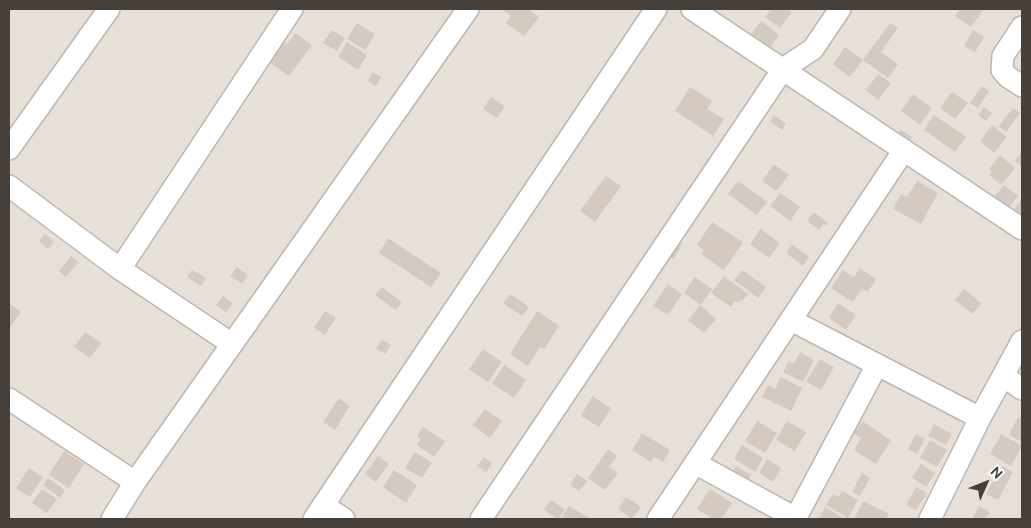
<!DOCTYPE html>
<html>
<head>
<meta charset="utf-8">
<style>
  body { margin:0 }
  #map { position:relative; width:1031px; height:528px; overflow:hidden; background:#f3efeb; font-family:Ubuntu,sans-serif }
  canvas { display:block }
  .frame { position:absolute; inset:0; border:10px solid #473f39; pointer-events:none }
  .north { position:absolute; left:961px; top:458px; width:50px; height:50px; -webkit-text-stroke:4px #fff; paint-order:stroke; rotate:46deg; font-size:14px; font-weight:700; line-height:20px; text-align:center; color:#473f39 }
  .north::after { content:''; display:block; margin:auto; width:18px; height:22px; background:#473f39; clip-path:polygon(50% 0,100% 100%,50% 72%,0 100%) }
</style>
</head>
<body>
<div id="map">
<canvas width="1031" height="528"></canvas>
<div class="frame"></div>
<div class="north">N</div>
</div>
<script>
const context = document.querySelector('canvas').getContext('2d');
context.lineJoin = 'round';
function paint(path, color) {
  context.fillStyle = color;
  context.fill(path, 'evenodd');
}
function trace(path, color, width, dash) {
  context.strokeStyle = color;
  context.lineWidth = width;
  context.lineCap = dash ? 'butt' : 'round';
  context.setLineDash(dash || []);
  context.stroke(path);
}
paint(new Path2D(`
  M9,9H1022V519H9Z`), '#e7e0d9');
paint(new Path2D(`
  M505,9H528L539,17L524,36L506,23L511,16L503,10Z
  M771,9H787L792,12L780,28L765,17Z
  M960,9H984L971,27L955,16Z
  M761,21L779,35L768,50L749,36Z
  M357,23L375,34L365,50L347,39Z
  M890,23L898,28L881,52L898,64L888,78L863,60Z
  M332,30L345,38L337,51L323,43Z
  M973,30L984,37L975,52L964,46Z
  M295,33L312,45L289,76L266,60L281,39L288,44Z
  M347,42L367,55L358,70L338,57Z
  M845,47L863,60L850,77L833,64Z
  M373,72L381,77L376,86L368,81Z
  M878,74L891,83L878,100L866,90Z
  M982,86L989,91L978,108L970,103Z
  M690,87L712,101L707,109L724,119L713,136L675,111Z
  M952,92L968,103L955,119L940,108Z
  M913,94L932,108L920,125L901,111Z
  M491,97L505,106L497,118L483,109Z
  M984,107L992,113L986,121L978,115Z
  M1013,108L1020,113L1006,132L999,126Z
  M774,115L786,124L782,130L770,121Z
  M934,115L966,137L955,152L924,130Z
  M992,125L1007,137L994,153L980,141Z
  M901,130L912,137L906,145L896,137Z
  M1022,151V166L1015,161Z
  M1000,155L1015,168L1001,185L989,175L992,171L989,169Z
  M774,164L789,175L776,191L762,181Z
  M606,176L621,186L595,222L580,211Z
  M738,181L767,202L757,215L728,194Z
  M917,181L938,193L921,224L893,209L901,194L907,197Z
  M1004,185L1018,196L1006,211L992,200Z
  M780,193L800,207L790,221L770,206Z
  M1022,198V226L1009,218Z
  M814,212L828,223L826,226L823,224L819,230L807,221Z
  M712,222L743,242L724,270L701,254L704,250L697,245Z
  M760,229L780,243L769,258L750,244Z
  M45,234L54,242L48,249L39,241Z
  M388,238L441,273L431,287L379,253Z
  M673,239L682,245L673,259L663,252Z
  M792,244L809,257L803,266L786,253Z
  M71,256L78,262L66,277L59,271Z
  M237,267L248,275L242,284L230,276Z
  M860,268L876,279L868,292L862,289L853,302L831,288L843,270L854,277Z
  M192,270L206,278L201,286L187,277Z
  M742,270L766,287L758,298L734,280Z
  M724,276L748,294L743,301L741,300L738,303L735,301L731,307L711,293Z
  M695,277L712,289L701,305L684,293Z
  M668,284L682,294L668,315L653,306Z
  M382,287L402,302L396,310L375,295Z
  M964,289L981,303L973,314L955,300Z
  M510,294L529,307L522,316L503,303Z
  M223,296L233,303L226,312L216,305Z
  M9,303L21,312L9,329Z
  M838,303L856,315L846,330L829,318Z
  M700,305L716,319L704,333L688,320Z
  M325,311L336,317L325,335L314,328Z
  M537,311L559,326L544,349L540,347L528,366L510,354Z
  M85,332L101,343L90,358L74,347Z
  M382,340L391,345L385,354L376,348Z
  M483,349L502,362L488,382L469,369Z
  M800,352L814,360L803,382L783,372L789,361L794,364Z
  M820,359L834,367L821,390L806,382Z
  M504,365L526,380L514,398L492,384Z
  M781,377L802,388L791,411L762,397L768,385L775,389Z
  M592,396L611,408L599,427L581,416Z
  M339,398L350,406L335,430L323,422Z
  M485,409L502,421L490,438L473,425Z
  M1018,417L1022,419V442L1009,435Z
  M757,421L777,433L765,453L745,441Z
  M787,421L806,432L795,451L776,440Z
  M862,421L891,440L876,464L854,450L861,438L854,434Z
  M934,424L952,434L946,445L928,436Z
  M423,427L445,441L434,457L417,445L421,439L417,436Z
  M642,433L670,450L663,462L654,457L651,462L632,450Z
  M916,434L925,439L917,454L908,449Z
  M1001,434L1022,446L1011,466L990,454Z
  M930,440L947,450L937,467L920,458Z
  M742,445L763,458L755,472L734,459Z
  M608,449L617,456L609,467L618,473L605,490L588,478Z
  M64,451L84,464L69,488L49,475Z
  M415,452L432,463L422,478L405,468Z
  M378,456L389,464L376,482L365,474Z
  M484,457L492,464L486,472L477,466Z
  M767,459L781,468L773,482L759,473Z
  M921,464L935,473L926,487L912,478Z
  M736,466L751,475L743,488L728,479Z
  M1002,466L1013,472L998,500L986,494Z
  M29,468L43,477L30,497L16,488Z
  M394,470L417,485L406,503L383,487Z
  M862,473L870,478L860,496L852,492Z
  M577,474L587,481L579,491L570,485Z
  M48,478L65,490L60,498L43,485Z
  M916,487L927,493L916,510L906,505Z
  M42,489L57,499L47,513L32,503Z
  M710,489L732,503L721,519H713L697,509Z
  M842,491L858,500L848,518L826,505L833,494L839,497Z
  M626,497L641,507L632,519L618,509Z
  M551,500L565,510L558,519L544,510Z
  M863,501L889,514L886,519H854Z
  M569,506L591,519H561Z
  M979,506L990,512L985,519H972Z
  M825,507L845,519H820L819,518Z`), '#d4cac1');
const minor = new Path2D(`
  M692,9L1022,229
  M1022,27L1003,56L1002,70L1008,77L1022,86
  M9,149L109,9
  M9,186L120,269L232,344
  M120,269L292,9
  M791,320L980,418
  M1003,376L1022,389
  M9,399L135,482
  M695,463L797,519
  M323,505L344,519
  M112,519L135,482L468,9
  M314,519L656,9
  M481,519L783,69L813,49L840,9
  M658,519L904,150
  M795,519L877,365
  M930,519L980,418L1022,341`);
trace(minor, '#beb6ae', 24);
trace(minor, '#fff', 21);
</script>
</body>
</html>
